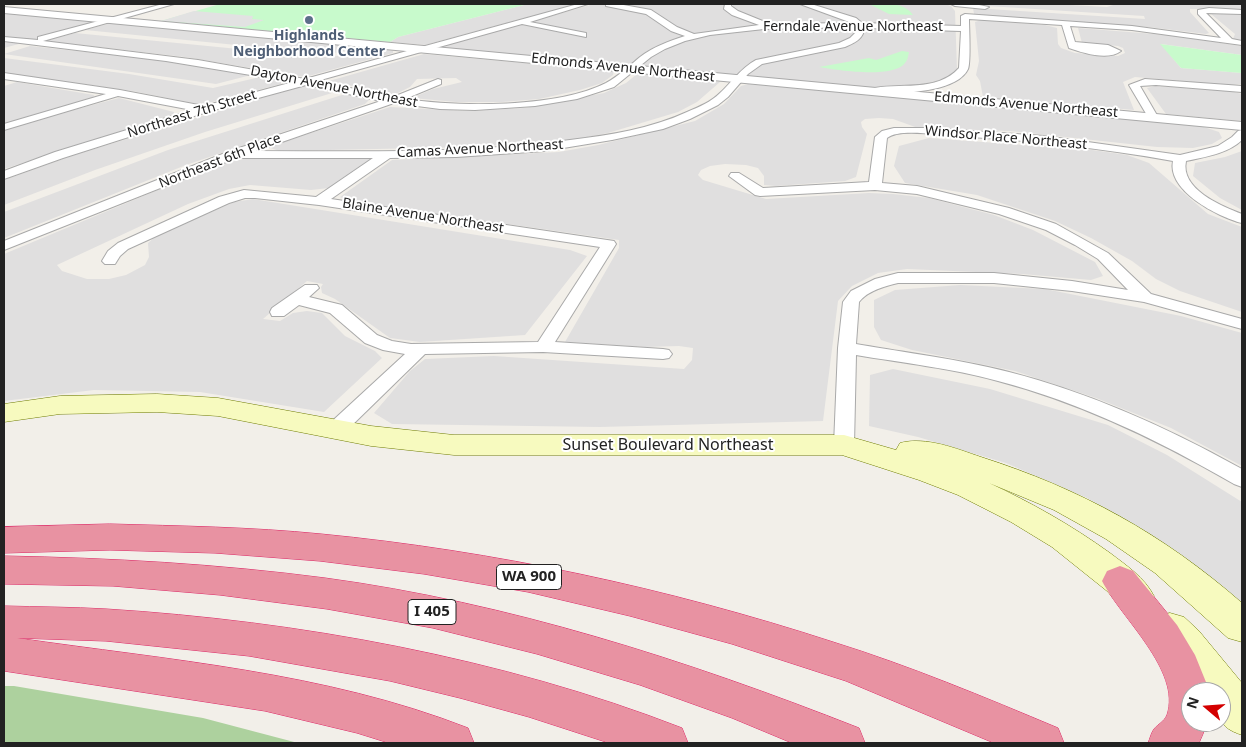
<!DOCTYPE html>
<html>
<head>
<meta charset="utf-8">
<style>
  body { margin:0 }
  #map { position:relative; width:1246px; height:747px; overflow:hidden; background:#f2efe9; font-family:"Noto Sans",sans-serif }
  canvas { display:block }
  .frame { position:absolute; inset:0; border:5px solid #222; pointer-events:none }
  .north { position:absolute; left:1181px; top:682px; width:50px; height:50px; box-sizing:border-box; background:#fff; border:1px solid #a7a7a7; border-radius:50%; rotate:288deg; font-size:14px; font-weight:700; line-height:20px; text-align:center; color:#222 }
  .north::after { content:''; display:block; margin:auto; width:18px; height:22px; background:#d40000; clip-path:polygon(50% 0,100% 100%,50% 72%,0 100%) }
</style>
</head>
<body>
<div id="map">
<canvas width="1246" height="747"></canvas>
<div class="frame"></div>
<div class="north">N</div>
</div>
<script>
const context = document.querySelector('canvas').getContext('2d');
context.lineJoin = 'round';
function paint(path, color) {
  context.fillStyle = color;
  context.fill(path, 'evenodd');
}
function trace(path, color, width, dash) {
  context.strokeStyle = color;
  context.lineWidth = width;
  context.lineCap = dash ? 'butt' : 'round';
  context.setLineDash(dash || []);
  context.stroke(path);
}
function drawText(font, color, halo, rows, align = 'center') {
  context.font = font + ' "Noto Sans",sans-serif';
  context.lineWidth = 4;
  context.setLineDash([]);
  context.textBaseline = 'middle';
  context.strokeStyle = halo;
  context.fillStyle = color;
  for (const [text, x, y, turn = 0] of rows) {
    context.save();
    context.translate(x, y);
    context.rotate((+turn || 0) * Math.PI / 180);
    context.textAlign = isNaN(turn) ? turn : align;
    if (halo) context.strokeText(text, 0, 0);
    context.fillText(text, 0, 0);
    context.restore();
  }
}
paint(new Path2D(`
  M528,4H577L425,45L390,42L398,37Z
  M594,4H945L951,6L955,11L957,69L953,75L937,81L917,85L892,88L859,87L444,49L442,46Z
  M971,4H1052L1107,7L1113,5L1112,4H1242V10L1190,9V12L1209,33L1206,34L1148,27L983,17L974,14L973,8L1145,19L1144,16L972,5Z
  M4,12L95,21L96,23L4,48Z
  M1219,12L1242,14V40L1233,39L1235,34L1211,14Z
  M981,20L1045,25L1057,28L1058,44L1061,48L1075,53L1118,56L1125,53L1123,48L1118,46L1082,43L1078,28L1167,35L1242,46V55L1161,44L1181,68L1242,73V84L1227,85L1135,77L1123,82L1134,110L983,97L980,81L976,75L979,61L975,22Z
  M111,23L364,47L334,53H317L85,30Z
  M75,33L320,57H332L375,48L393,51V53L305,77L185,57L45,41Z
  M30,46L152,59L251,75L216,84L4,54Z
  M424,54L614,71L613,75L602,83L580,90L539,99L502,102H456L412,98L433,89L462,82L456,78L417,79L410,87L394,95L329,81Z
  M4,58L129,74L213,88L260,77L281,81V84L205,104H197L132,91L4,73Z
  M637,74L720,82L697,102L678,112L608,133L567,141L473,147L279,151L268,147L390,107L469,111L524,108L604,93L626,83Z
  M17,82L94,95L93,98L4,124V86Z
  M748,84L1195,124L1219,132L1222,138L1212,144L1193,148L1157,147L1010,131L918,128L893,119L879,118L865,119L861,122L862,127L867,134L856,177L845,181L776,186L764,185V176L758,168L746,165L725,164L710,166L701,170L698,175L703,180L766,199L869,193L893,194L929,198L994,215L1033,230L1095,262L1103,276L1091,280L1022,274L907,269L878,273L852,286L838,301L823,421L600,427L392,424L374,413L410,371L425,359L494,356L684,369L692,360L693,348L679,346L645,347L565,342L619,248V240L347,201L340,197L392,160L559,152L598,145L695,121L724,104L741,86Z
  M304,85L332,93L205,132L95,170L4,205V180L71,156Z
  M1155,86L1229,91L1242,94V121L1166,114L1147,88Z
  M345,94L369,100L365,104L186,165L4,238V212L168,150Z
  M119,98L174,112V114L4,169V128Z
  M929,138L1092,150L1127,155L1149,163L1208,214L1242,227V312L1180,291L1156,279L1132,261L1091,238L1055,221L977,195L905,183L894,166L899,146Z
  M1242,151V210L1220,198L1193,176L1195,163L1225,157Z
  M244,159H372L370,165L329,188L311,190L250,185L229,189L188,204L57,265L62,271L87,279H109L126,275L145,265L149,257L148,243L156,236L234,202L253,199L570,250L587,256L525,335L420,342L390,338L335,299L322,293L321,287L323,284L307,281L263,319L280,321L293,313L307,311L322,313L345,336L375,351L382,358L324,412L200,392L94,390L4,401V254L225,162Z
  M960,285L1045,289L1181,316L1242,333V466L1171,428L1096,398L1015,371L912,350L881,340L874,327V300L895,290Z
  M893,369L990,389L1108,425L1167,455L1242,502V607L1203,571L1087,498L1006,463L918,437L869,426L870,375Z`), '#e0dfdf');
paint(new Path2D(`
  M4,686H14L203,718L298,743H4Z`), '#add19e');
paint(new Path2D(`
  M220,4H528L398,37L390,42L161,21Z
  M869,4C884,4 904,1 913,15L889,14Z
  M1160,44L1242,55V73L1181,68Z
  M902,51L909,52C908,56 908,60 905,63C893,79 836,70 819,67L869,58L876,60Z`), '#c8facc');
paint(new Path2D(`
  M194,11L253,16L252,19L264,20L245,27L161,21Z`), '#e2e2e2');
const minor = new Path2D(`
  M163,4H174L43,41L198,60L305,79L578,4H588L530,22L586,33V37L522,24L317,81L393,97L438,79L441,80V84L405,99C460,107 557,108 606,83C619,76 629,66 640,57C653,47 669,41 685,36L671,31L646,14L606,6V4H618L651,10L677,27L694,34L759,25L732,15L724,9L725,4H731V6L738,11L770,24L852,23L800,4H811L856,18L862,23L961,26V16L965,14L1132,26L1221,38L1198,14V10L1209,8L1242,10V14L1206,13L1232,39L1242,41V45L1132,30L1070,26L1075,42L1108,45L1121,51C1108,61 1083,53 1069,48L1062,25L969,19C969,28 971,62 968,69C956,94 896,93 873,94L869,93V89C899,82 937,93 959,68L961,31L864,28C864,39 854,43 845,47L762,64L748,74L728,97L718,105L690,119L663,129L612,140L545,151L456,157L390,158L331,199L614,241L616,244L555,342L663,349L669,350L672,354L669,358L663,359L543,352L425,354L343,434L336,436L329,434L326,429L329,424L405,354L383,350L365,343L330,313L299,305L284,316H272L270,312L272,308L305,285H317L319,288L309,297L342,305L377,335L392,341L411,344L538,342L600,247L319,205L255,198H245L229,203L128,249L120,256L115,264H105L102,261L108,251L118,243L219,197L244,190L316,197L373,158H236L4,250V241L230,151L381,101L306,85L207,112L63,158L4,179V171L55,152L192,110L118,96L4,130V124L106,94L4,79V73L120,90L204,106L293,82L166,61L4,41V37L38,40V37ZM856,27V32L850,38L839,43L756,60C741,68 732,82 720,93C711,102 699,107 687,112C650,129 610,135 570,140C465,154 361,151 256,151L394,103L440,109L475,110L535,106L577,99L614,87L651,57L665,49L685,41L710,35L764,29Z
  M951,4H974L989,7L985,9L955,6Z
  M1145,79L1242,86V92L1156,85L1140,86L1158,117L1153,120L1148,117L1129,85Z
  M894,128H928L1045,136L1180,155L1218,146L1232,137L1238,131L1242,130V140C1227,154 1205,157 1186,161C1180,189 1221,206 1242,214V223C1218,217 1167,191 1173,161C1101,148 1028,140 954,136C938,135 899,128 887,138L882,183L917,186L1009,208L1056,224L1108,253L1151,294L1242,319V329L1144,302L1072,291L994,283H898C885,286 867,291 859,302L856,344C907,353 959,359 1009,372C1091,393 1168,428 1242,469V487L1234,484C1160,441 1082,403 998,381C951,368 903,363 856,355L854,445L851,450L844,452L837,450L834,445L838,348L843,302L851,291L875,279L898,273H994L1072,281L1128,290L1098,259L1075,245L1046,230L999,214L917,194L875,190L760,196L755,195L729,176L731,173H739L763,188L869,182L875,137L882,131Z`);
const tertiary = new Path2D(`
  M4,7L1242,122V130L4,13Z`);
const secondary = new Path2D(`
  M157,394L218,398L371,426L454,435H844L896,450L900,443C926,436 957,449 981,457C1081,489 1163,534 1242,603V642L1228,638L1155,573L1106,539L1054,510L989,483C1032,503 1071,525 1110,553C1127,566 1144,577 1154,596L1148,607L1135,611L1122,607L1107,591L1052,547L1011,522L958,495L919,480L842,455H454L371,446L218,416L157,412L60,414L4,422V404L60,396Z
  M1170,613L1184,617L1199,631L1242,683V735C1215,726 1221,717 1221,692H1199L1171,655L1156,641L1150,629L1156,617Z`);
const motorway = new Path2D(`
  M110,524C180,526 251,527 321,534C495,551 667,588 833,642C910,666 984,697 1058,728L1064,743H994L846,681L732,644L630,616L528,592L424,574L320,561L215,553L110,550L4,553V527Z
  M4,556C112,558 218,564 325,578C509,603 686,660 859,728L865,743H792L732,718L640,685L537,654L433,628L327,609L220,595L113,586L4,584Z
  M1120,566L1133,571L1177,625L1195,655L1210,692H1191V722H1208L1199,743H1148C1150,739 1151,733 1154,729C1158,724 1164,722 1167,715C1182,671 1121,618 1102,581L1107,571Z
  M4,606C38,607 72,607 106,609C298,621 502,658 682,728L688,743H609L529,717L460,698L390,681L249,656L106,641L17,638C168,660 325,672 468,728L474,743H389L357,733L265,711L4,671Z`);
trace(minor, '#a9a9a9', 2);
trace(tertiary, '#a9a9a9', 2);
trace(secondary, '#707d05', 1);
trace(motorway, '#dc2a67', 1);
paint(minor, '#fff');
paint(tertiary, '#fff');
paint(secondary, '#f7fabf');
paint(motorway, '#e892a2');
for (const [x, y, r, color] of [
  [309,20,5,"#5c6f8a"]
]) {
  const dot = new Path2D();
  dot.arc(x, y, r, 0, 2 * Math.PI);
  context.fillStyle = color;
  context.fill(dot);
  trace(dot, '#fff', 2);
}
drawText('14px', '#222', '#fff', [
  ["Ferndale Avenue Northeast",853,27],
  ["Edmonds Avenue Northeast",623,68,6],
  ["Dayton Avenue Northeast",334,87,11],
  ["Edmonds Avenue Northeast",1026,105,5],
  ["Northeast 7th Street",192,114,-17],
  ["Windsor Place Northeast",1006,138,5],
  ["Camas Avenue Northeast",480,149,-3],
  ["Northeast 6th Place",220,161,-21],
  ["Blaine Avenue Northeast",423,216,9]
]);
drawText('bold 14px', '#4e5e75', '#fff', [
  ["Highlands",309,36],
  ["Neighborhood Center",309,52]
]);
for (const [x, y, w] of [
  [529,577,65],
  [432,612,48]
]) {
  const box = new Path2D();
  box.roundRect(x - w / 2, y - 12.5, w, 25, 4);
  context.fillStyle = '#fff';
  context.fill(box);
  trace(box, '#222', 1);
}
drawText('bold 15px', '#222', null, [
  ["WA 900",529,577],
  ["I 405",432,612]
]);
drawText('16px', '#222', '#fff', [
  ["Sunset Boulevard Northeast",668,445]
]);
</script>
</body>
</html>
